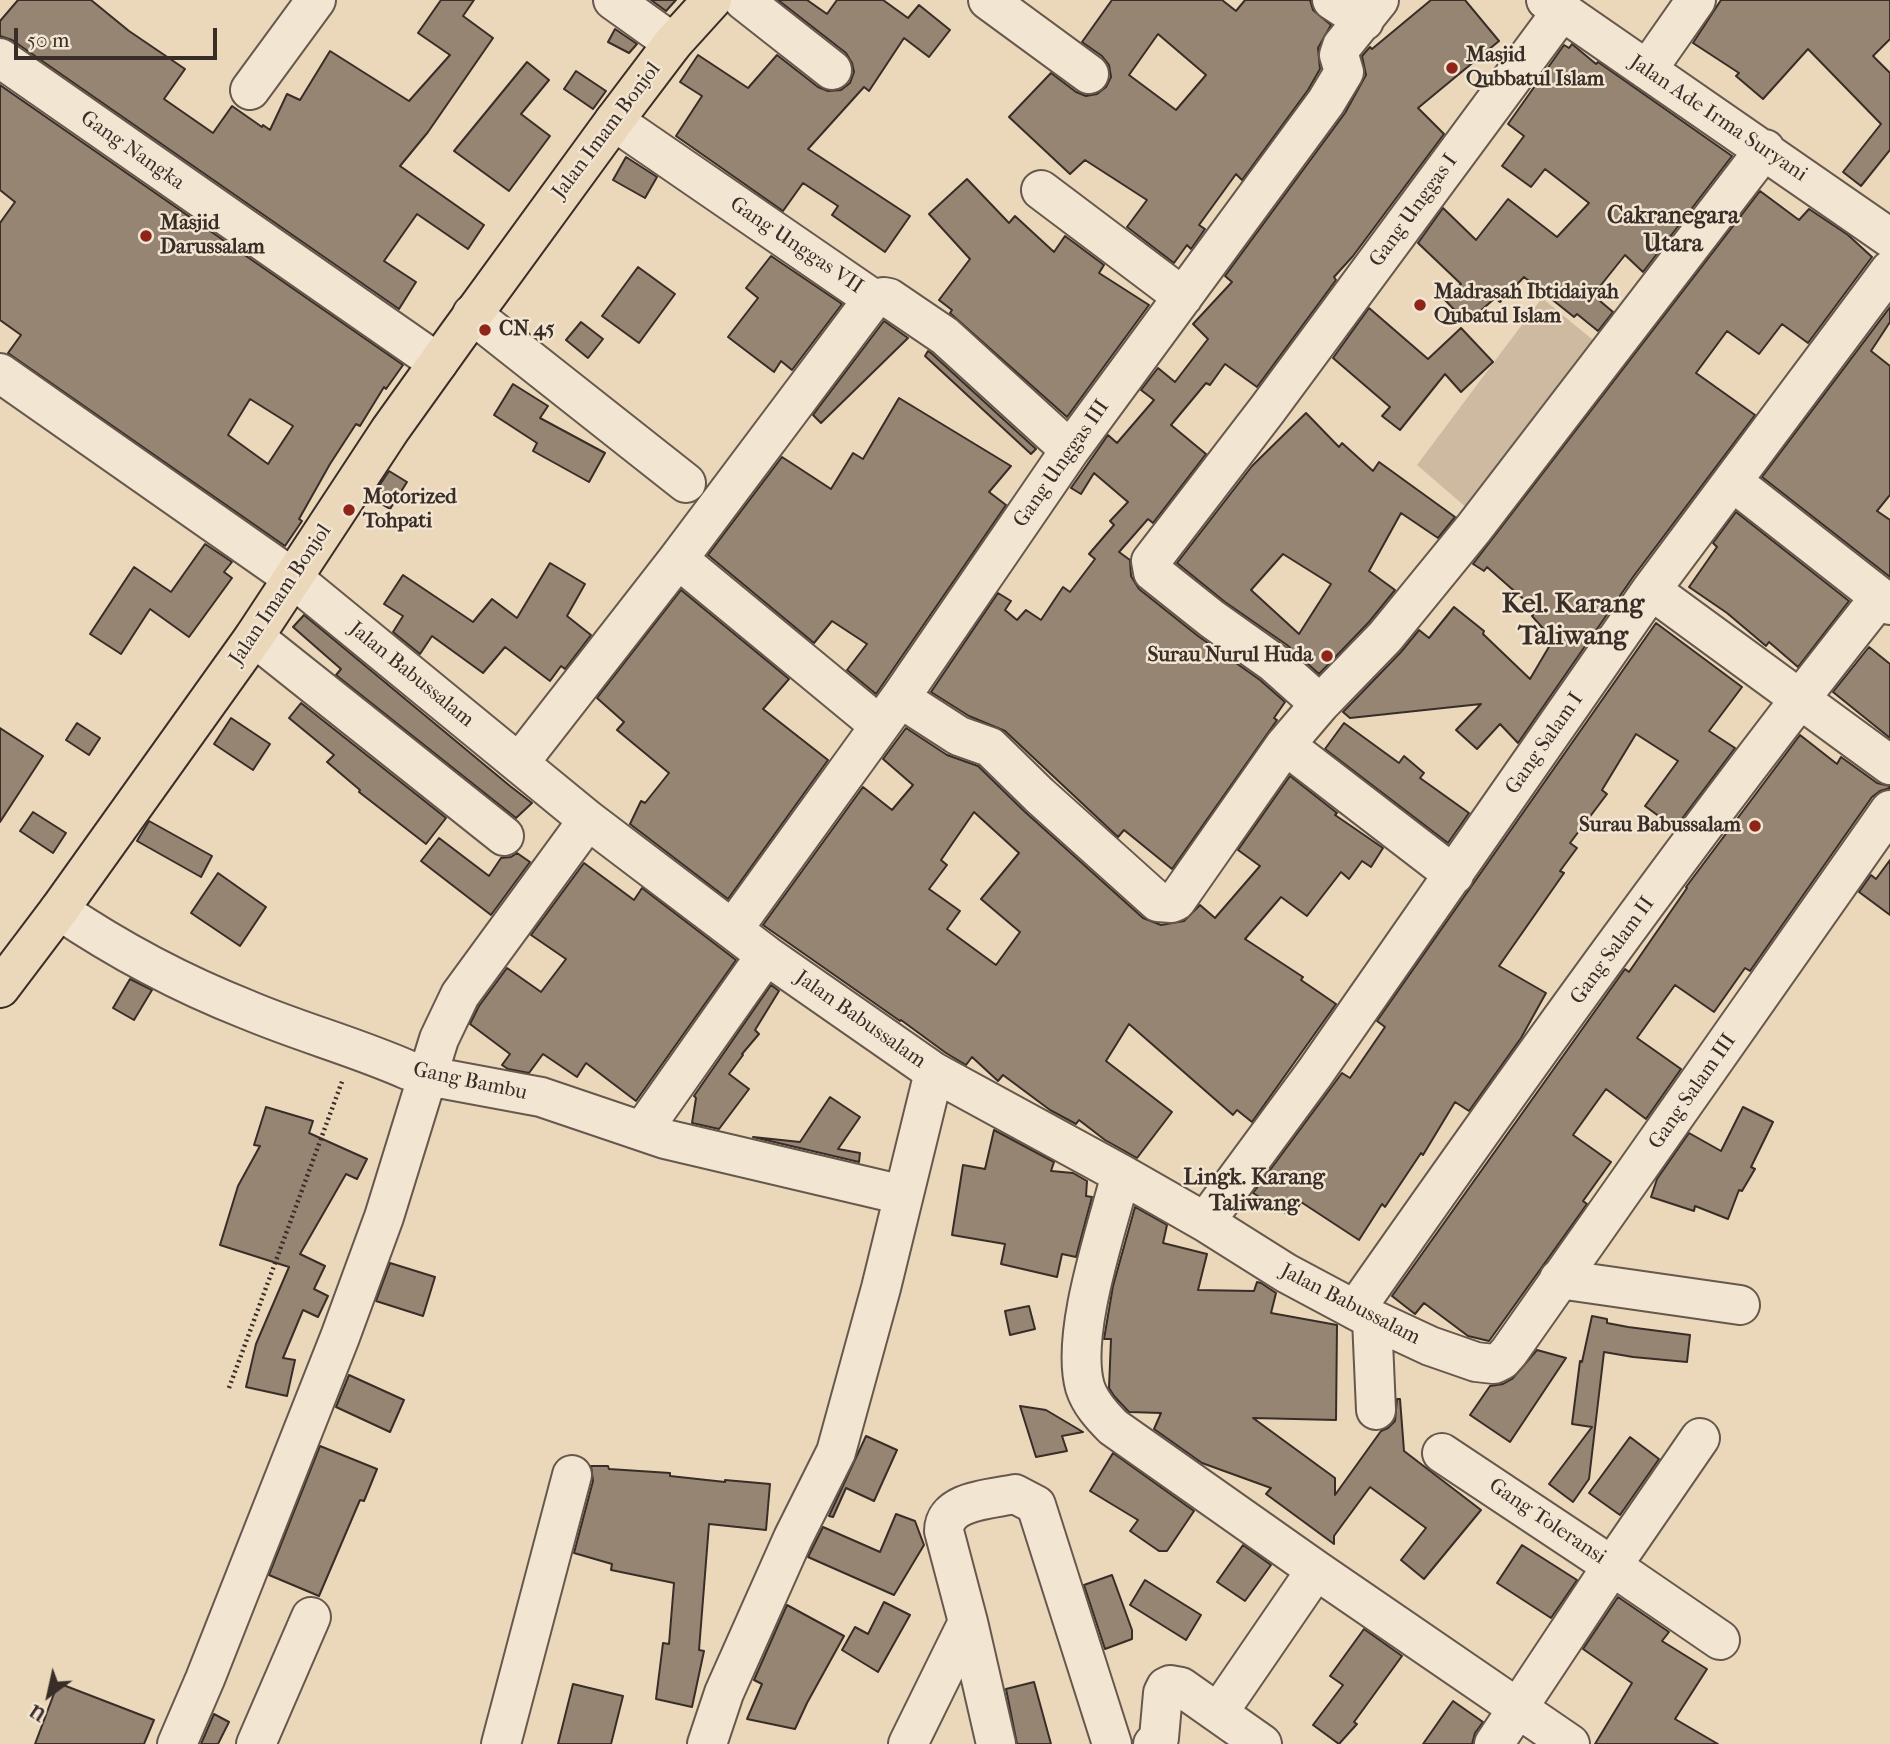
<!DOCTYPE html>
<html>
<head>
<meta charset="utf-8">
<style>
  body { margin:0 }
  #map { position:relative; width:1890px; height:1744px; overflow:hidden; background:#ebd7ba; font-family:"IM FELL French Canon",serif }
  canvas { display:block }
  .north { position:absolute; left:14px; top:1660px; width:70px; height:70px; -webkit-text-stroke:5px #f2e5d2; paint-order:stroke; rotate:213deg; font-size:19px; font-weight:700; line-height:28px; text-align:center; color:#392d27 }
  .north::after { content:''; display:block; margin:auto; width:24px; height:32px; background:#392d27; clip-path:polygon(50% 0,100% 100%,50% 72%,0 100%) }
  .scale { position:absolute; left:14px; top:28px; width:203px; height:32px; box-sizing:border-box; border:4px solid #392d27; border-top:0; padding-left:9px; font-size:21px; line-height:24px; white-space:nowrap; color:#392d27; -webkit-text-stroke:5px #f2e5d2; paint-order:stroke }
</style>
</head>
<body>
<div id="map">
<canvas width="1890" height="1744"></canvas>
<div class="north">U</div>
<div class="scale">50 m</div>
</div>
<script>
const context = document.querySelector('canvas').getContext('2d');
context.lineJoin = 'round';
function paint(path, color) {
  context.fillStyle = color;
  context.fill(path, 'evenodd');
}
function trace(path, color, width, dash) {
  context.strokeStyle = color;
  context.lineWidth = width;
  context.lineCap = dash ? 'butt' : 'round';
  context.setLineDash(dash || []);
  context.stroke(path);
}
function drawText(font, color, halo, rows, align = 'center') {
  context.font = font + ' "IM FELL French Canon",serif';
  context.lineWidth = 5;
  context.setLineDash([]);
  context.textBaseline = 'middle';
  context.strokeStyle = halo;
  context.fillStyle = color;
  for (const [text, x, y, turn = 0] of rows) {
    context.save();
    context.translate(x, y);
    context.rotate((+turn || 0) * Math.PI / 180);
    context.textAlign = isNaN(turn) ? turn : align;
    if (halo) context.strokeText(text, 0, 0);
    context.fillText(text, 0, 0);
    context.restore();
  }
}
paint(new Path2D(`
  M1542,298L1599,345L1475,515L1417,465Z`), '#cdbaa1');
const building = new Path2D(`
  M18,0H91L129,31L185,69L164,99L213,133L232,106L262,127L263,125L270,130L287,94L300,100L330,51L409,101L450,55L418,33L441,0H474L463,16L493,38L428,132L400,166L484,225L468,249L417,214L384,261L416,282L399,309L12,40L0,36V21Z
  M651,0H676L666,11Z
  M778,0H807L827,14L837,0H883L908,18L919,5L950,30L929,57L904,38L869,91L864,87L808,149L910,216L885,252L832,215L838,206L803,183L783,211L676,136L702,96L680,82L698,55L748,88L777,55L818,87L828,91L841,90L850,83L854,72L852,63L846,53Z
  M1112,0H1222L1236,11L1245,0H1310L1313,10L1331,25L1318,48L1320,69L1308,90L1242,180L1236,174L1199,225L1205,229L1191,249L1187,245L1174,263L1127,227L1147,200L1085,160L1070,174L1009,117L1051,73L1076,92L1086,96L1097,94L1106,87L1111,77L1109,65L1102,56L1082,42ZM1158,34L1206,75L1176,110L1129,75Z
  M1431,0H1465L1499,41L1418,108L1444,134L1353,256L1334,277L1336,280L1257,387L1225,364L1210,385L1206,383L1171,425L1206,454L1153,523L1148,519L1119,552L1130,560L1131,576L1139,589L1198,636L1260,680L1285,702L1274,718L1277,720L1172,869L1124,830L1118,837L1005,731L969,716L931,692L998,593L1011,601L1005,610L1017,620L1026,610L1041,620L1063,587L1070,592L1095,559L1089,554L1114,525L1110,521L1128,502L1094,473L1081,494L1071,488L1108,435L1117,443L1154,400L1141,390L1158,368L1175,382L1208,339L1193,324L1232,282L1225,276L1345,113L1366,75L1362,56L1370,47L1372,49Z
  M1721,0H1890V39L1873,56L1890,73V150L1861,186L1843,172L1881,124L1808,49L1763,99L1736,76L1739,73L1693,43Z
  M615,29L637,44L629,53L608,42Z
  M1572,44L1596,64L1598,62L1732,156L1643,272L1625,255L1593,295L1613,312L1598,331L1577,314L1574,317L1524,277L1500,302L1495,298L1467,323L1444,299L1461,284L1418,243L1443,208L1476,240L1508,199L1557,237L1589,203L1545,169L1531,187L1502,166L1524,136L1508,124L1564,45L1569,48Z
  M527,62L549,80L521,114L550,136L509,191L454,151Z
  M576,71L606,91L593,109L564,89Z
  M0,85L403,365L386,389L384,387L360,426L356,424L330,464L299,519L302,521L285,546L8,353L21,335L0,320V223L15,202L0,190ZM250,399L293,426L268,464L228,435Z
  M626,157L657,177L645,198L613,180Z
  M967,179L1009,223L1015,216L1054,252L1065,236L1104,265L1099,273L1149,305L1067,417L950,313L952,310L939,300L970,259L929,214Z
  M1760,191L1799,220L1809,209L1848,235L1872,257L1808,343L1782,324L1759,354L1727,331L1696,373L1755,415L1633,577L1518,743L1500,724L1477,749L1456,730L1481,704L1350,718L1343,712L1401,652L1419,630L1429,638L1454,607L1484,631L1483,634L1530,679L1553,640L1532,616L1537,611L1487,567L1484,571L1473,564Z
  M771,256L842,304L792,370L781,361L774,372L728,337L758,298L746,288Z
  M638,267L675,294L639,343L602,316Z
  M1890,307V322L1871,351L1890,366V495L1877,511L1890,520V577L1762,477Z
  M1369,308L1428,359L1461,328L1493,362L1461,392L1445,374L1400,430L1382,416L1390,407L1333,358Z
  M884,321L908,338L821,423L813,415Z
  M581,322L603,339L588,358L566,340Z
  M928,351L931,353L1036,449L1031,454L925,356Z
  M513,384L548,406L540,418L605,453L589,482L533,451L537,443L494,415Z
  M899,398L1011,466L989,492L1006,505L876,694L847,670L867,644L832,621L814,643L708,555L782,457L831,489L853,453L863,459Z
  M1306,413L1339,447L1342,443L1373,471L1379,462L1455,517L1438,538L1401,513L1369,571L1395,590L1369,622L1319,674L1287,645L1225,602L1177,563L1252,466ZM1283,554L1331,584L1299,634L1251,590Z
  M389,471L407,482L390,509L371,498Z
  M1736,512L1849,601L1798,667L1769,642L1766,646L1727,613L1689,587L1717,547L1713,543Z
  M205,544L232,562L224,572L232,578L189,637L150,609L121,654L90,634L134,567L171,592Z
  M550,563L585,584L567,616L591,635L565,669L561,666L550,681L505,647L483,673L432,636L420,654L393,632L403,616L384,604L403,575L473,622L492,599L517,618Z
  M681,590L789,679L763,709L828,760L728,899L630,824L641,801L645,803L669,773L617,730L624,722L597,698Z
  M304,615L510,786L532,803L516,818L336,675L341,669L293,627Z
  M1656,623L1742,687L1709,731L1735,748L1675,828L1645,806L1678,761L1636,734L1602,790L1607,794L1570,843L1577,848L1560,871L1564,873L1499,966L1546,993L1521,1038L1469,1111L1455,1102L1423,1155L1421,1153L1385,1207L1382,1204L1359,1240L1301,1202L1292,1217L1253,1193L1342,1073L1350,1078L1385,1027L1377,1021Z
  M1869,647L1890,664V738L1833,692Z
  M301,703L446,818L426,844L359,792L360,790L327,762L334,755L289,718Z
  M231,718L270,744L253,770L214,744Z
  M77,723L100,738L89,755L66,740Z
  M1344,723L1399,763L1404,756L1424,773L1420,778L1469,813L1448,843L1325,749Z
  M0,728L43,756L0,822Z
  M906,728L947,755L978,766L1024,811L1143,918L1161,925L1184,921L1200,905L1215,918L1260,866L1238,850L1290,776L1337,813L1335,815L1383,848L1371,867L1362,861L1349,879L1341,872L1307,916L1281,897L1245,939L1303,977L1301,980L1336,1004L1252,1122L1237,1110L1233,1115L1129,1024L1106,1061L1172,1112L1137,1158L1105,1140L1079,1120L1076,1124L1050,1110L1003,1075L998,1081L972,1057L966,1065L946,1053L901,1020L900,1021L763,925L863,787L892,810L913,785L883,759ZM974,812L1019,853L981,899L1020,932L996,965L947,929L960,911L929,889L947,865L941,860Z
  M1800,735L1837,764L1841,757L1877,783L1890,786V788L1880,791L1872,797L1750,971L1745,968L1714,1012L1675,985L1637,1038L1681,1069L1646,1119L1606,1089L1573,1135L1611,1162L1583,1201L1587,1204L1489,1341L1468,1336L1424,1303L1415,1314L1392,1296L1625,969L1629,972L1687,888L1686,887Z
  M33,812L66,833L53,853L20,831Z
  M149,821L212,856L201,877L137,841Z
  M439,838L489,876L501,858L511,857L517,853L530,862L491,915L421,861Z
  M1890,860V915L1859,892L1871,875L1876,879Z
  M584,863L634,900L642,888L736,960L636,1101L586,1063L577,1077L543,1054L529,1073L508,1069L502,1065L510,1054L470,1024L479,1006L507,968L541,992L566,959L531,935Z
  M218,873L266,907L240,946L191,913Z
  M130,979L152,990L134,1020L113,1008Z
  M771,985L779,991L755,1030L759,1034L742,1054L743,1055L729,1074L749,1089L719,1129L692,1123L696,1098L694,1096Z
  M830,1097L860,1117L838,1149L860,1153L859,1162L753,1137L800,1142Z
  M266,1107L313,1121L309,1133L367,1159L357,1179L346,1174L300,1254L325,1266L314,1289L328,1296L318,1317L303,1310L283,1358L295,1360L287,1396L246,1387L256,1344L289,1267L220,1245L238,1186L260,1146L254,1145Z
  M1743,1107L1773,1122L1751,1167L1755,1169L1742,1191L1739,1190L1728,1219L1695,1206L1694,1211L1651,1197L1657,1179L1689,1133L1721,1151Z
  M994,1130L1054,1162L1051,1171L1073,1173L1087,1181L1086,1196L1092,1197L1076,1257L1062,1254L1057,1277L1001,1264L1005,1244L952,1235L963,1165L985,1169Z
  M1135,1207L1167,1225L1163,1243L1207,1254L1198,1290L1254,1291L1257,1282L1261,1283L1276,1293L1271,1313L1337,1325L1336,1420L1253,1418L1335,1478V1495L1381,1431L1388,1428L1395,1421L1397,1399H1400L1404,1451L1481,1510L1424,1579L1401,1560L1426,1528L1370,1487L1334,1536V1544L1266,1494L1271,1488L1202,1463L1154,1429L1161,1413L1129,1412L1114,1396L1109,1388L1111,1339H1104L1113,1286Z
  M390,1263L435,1277L423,1316L376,1301Z
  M1029,1306L1035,1329L1010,1335L1005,1311Z
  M1592,1316L1607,1319V1323L1628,1327L1690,1335L1687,1362L1633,1357L1604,1352L1589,1479L1573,1502L1549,1484L1592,1427L1572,1424L1580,1361L1582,1362Z
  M1537,1350L1566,1358L1510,1442L1470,1415L1490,1386L1503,1384L1512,1379Z
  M349,1375L404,1400L390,1432L336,1407Z
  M1020,1406L1046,1410L1083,1432L1062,1436L1067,1451L1036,1457Z
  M866,1436L897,1450L874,1501L846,1488L833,1517L829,1516Z
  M1630,1437L1659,1459L1620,1515L1589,1493Z
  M320,1446L377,1469L364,1501L360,1500L319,1596L269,1575Z
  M1113,1453L1194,1511L1167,1551H1159L1130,1531L1138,1520L1090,1491Z
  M591,1466H608L609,1469L670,1473V1476L725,1482V1480L770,1484L766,1530L709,1524L699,1650L704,1651L692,1707L656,1699L663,1643L669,1644L674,1583L611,1570L612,1564L574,1553L593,1481Z
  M896,1514L915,1521L924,1545L894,1595L808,1557L823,1527L880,1552Z
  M1243,1545L1271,1565L1245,1601L1217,1582Z
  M1522,1545L1577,1580L1551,1618L1497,1583Z
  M1112,1575L1132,1630V1639L1105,1649L1084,1585Z
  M1145,1580L1201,1615L1186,1640L1130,1605Z
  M1618,1597L1669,1632L1662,1641L1707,1669L1675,1719L1718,1744H1595L1632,1683L1583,1649Z
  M884,1602L910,1615L878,1672L842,1650L855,1627L868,1634Z
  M787,1605L844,1636L807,1703L795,1729L747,1719L762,1684L754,1680Z
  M1364,1629L1402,1656L1354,1722L1357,1724L1339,1744L1313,1725L1343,1685L1330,1676Z
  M1034,1682L1051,1744H1017L1006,1689Z
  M58,1683L154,1720L144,1744H35Z
  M573,1684L623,1696L611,1744H558Z
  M1453,1701L1483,1722L1475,1733L1472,1744H1423Z
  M214,1714L229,1722L218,1744H201Z`);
paint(building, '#968573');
trace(building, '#392d27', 2);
const minor = new Path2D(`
  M613,0L673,43
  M743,0L832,70
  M988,0L1089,74
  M1332,0L1364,21
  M1546,0L1890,238
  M0,58L438,363
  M1647,70L1696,0
  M250,90L316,0
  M614,121L873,299L884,297L889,298L945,336L1070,450
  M1041,190L1183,297
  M472,314L686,483
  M0,373L294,579L588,820L766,955L934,1072L1121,1174L1205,1222L1286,1273L1372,1319L1430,1346L1476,1362L1494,1364L1502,1360L1509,1352L1890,810
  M1733,482L1890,605
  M678,559L879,725
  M1651,590L1890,765
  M254,637L504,836
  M900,698L959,736L990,747L1039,795L1158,902L1171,903L1176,901L1285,745L1320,704L1385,637L1474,528L1765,149
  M1320,704L1274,663L1212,619L1153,572L1151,561L1267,410L1562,11
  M1285,745L1454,875
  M519,763L678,559L873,299
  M59,910C118,950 182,984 248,1010C300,1032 356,1047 408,1070L428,1076L541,1097L665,1139L903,1195
  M733,929L900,698L1070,450L1326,102L1344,72L1339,55L1342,46L1379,0
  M642,1131L766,955
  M1121,1174C1107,1229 1070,1334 1085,1387C1090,1403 1102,1416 1113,1427L1316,1570L1570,1744
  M1205,1222L1314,1074L1651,590L1890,270
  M1559,1279L1740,1305
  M1355,1310C1524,1069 1696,828 1880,597
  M1372,1319L1376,1410
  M1700,1438L1612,1566L1720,1640
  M1442,1453L1612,1566L1494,1744
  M1218,1713L1316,1570
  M177,1744L205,1679L340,1337L384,1217L439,1039L460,995L588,820
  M256,1744L311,1617
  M501,1744L572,1475
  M707,1744L724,1693L793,1538L836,1452L881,1288L934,1072
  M908,1744L968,1622
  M996,1744L968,1622L944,1531C944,1500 992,1499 1015,1494L1036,1505L1112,1744
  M1153,1744L1159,1738L1163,1693L1166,1687L1170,1685L1181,1687L1262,1744`);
const major = new Path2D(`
  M0,988L59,910L254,637L390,430L458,335L614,121L673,43L712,0`);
trace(minor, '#66584c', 42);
trace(major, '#392d27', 42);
trace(new Path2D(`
  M229,1388L343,1079`), '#392d27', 4.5, [2, 3.5]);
trace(minor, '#f2e5d2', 38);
trace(major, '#ebd7ba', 38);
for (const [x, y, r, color] of [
  [1452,68,7,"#8f2418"],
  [146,236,7,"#8f2418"],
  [1420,305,7,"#8f2418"],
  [485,330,7,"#8f2418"],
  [349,510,7,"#8f2418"],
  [1327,656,7,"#8f2418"],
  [1755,826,7,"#8f2418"]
]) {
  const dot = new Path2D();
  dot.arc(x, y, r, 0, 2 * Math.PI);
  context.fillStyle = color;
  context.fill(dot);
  trace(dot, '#f2e5d2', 2.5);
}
drawText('bold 21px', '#392d27', '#f2e5d2', [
  ["Masjid",1466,56],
  ["Qubbatul Islam",1466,80],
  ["Masjid",160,224],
  ["Darussalam",160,248],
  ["Madrasah Ibtidaiyah",1434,293],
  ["Qubatul Islam",1434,317],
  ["CN 45",499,330],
  ["Motorized",363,498],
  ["Tohpati",363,522],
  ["Surau Nurul Huda",1313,656,"right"],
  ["Surau Babussalam",1741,826,"right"]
], 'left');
drawText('21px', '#392d27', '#f2e5d2', [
  ["Jalan Ade Irma Suryani",1718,119,34],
  ["Jalan Imam Bonjol",607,131,-53],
  ["Gang Nangka",132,151,35],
  ["Gang Unggas I",1414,211,-54],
  ["Gang Unggas VII",796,246,34],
  ["Gang Unggas III",1062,464,-55],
  ["Jalan Imam Bonjol",281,595,-56],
  ["Jalan Babussalam",411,675,39],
  ["Gang Salam I",1545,744,-55],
  ["Gang Salam II",1613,951,-54],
  ["Jalan Babussalam",860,1020,35],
  ["Gang Bambu",470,1082,12],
  ["Gang Salam III",1693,1092,-55],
  ["Jalan Babussalam",1350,1305,27],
  ["Gang Toleransi",1547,1522,34]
]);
drawText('bold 23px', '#392d27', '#f2e5d2', [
  ["Lingk. Karang",1254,1178],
  ["Taliwang",1254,1204]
]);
drawText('bold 24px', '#392d27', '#f2e5d2', [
  ["Cakranegara",1673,217],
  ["Utara",1673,245]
]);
drawText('bold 28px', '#392d27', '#f2e5d2', [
  ["Kel. Karang",1573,605],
  ["Taliwang",1573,637]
]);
</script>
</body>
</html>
